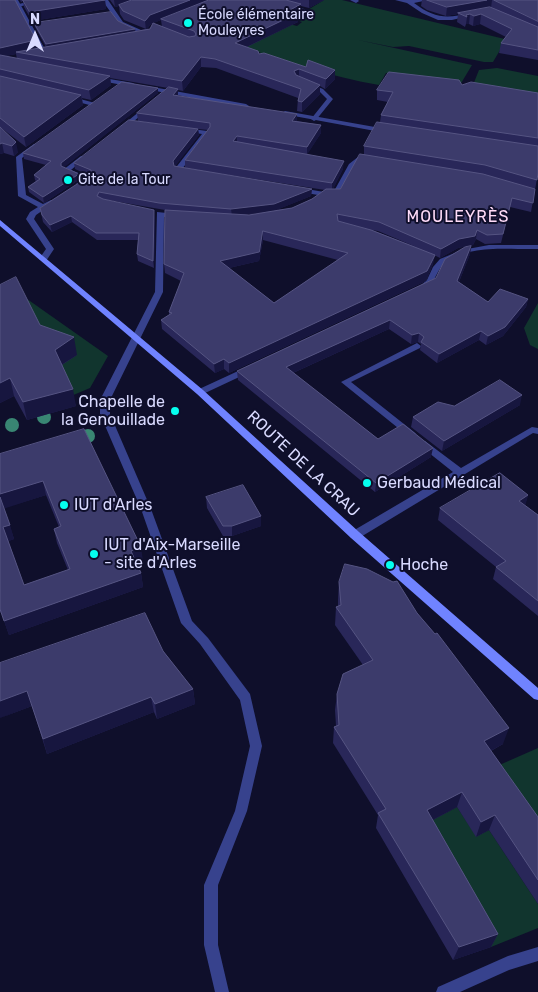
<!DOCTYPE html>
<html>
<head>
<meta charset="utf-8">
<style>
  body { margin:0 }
  #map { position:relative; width:538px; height:992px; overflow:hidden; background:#0f0f2b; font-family:Rubik,sans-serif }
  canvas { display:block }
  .north { position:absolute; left:10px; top:10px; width:50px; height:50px; -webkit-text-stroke:4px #0f0f2b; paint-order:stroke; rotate:0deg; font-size:14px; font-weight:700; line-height:20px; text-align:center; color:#d9daff }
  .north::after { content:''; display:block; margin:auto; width:18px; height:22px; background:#d9daff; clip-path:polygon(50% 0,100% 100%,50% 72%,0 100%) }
</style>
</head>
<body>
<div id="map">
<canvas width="538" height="992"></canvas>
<div class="north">N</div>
</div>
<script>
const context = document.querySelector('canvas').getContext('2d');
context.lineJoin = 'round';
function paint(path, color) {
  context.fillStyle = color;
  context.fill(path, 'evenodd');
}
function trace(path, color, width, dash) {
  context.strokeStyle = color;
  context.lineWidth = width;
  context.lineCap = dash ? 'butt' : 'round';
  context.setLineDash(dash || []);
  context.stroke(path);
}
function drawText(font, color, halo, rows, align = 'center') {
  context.font = font + ' Rubik,sans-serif';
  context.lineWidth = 4;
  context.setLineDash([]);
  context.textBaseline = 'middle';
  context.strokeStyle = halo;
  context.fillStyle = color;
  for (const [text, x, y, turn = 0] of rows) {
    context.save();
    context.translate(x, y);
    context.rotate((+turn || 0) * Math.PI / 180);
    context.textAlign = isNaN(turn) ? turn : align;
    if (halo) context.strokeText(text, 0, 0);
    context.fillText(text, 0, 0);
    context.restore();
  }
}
paint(new Path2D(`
  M324,0H342L538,47V51L503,45L493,62H484L409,46L393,47L358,40L472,65L460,85L386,73L379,85C332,77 288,62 243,47L286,23L297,26L302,22L293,19Z
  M497,68L538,76V100L471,90L479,70Z
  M20,294L108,356L90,388L71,396Z
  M538,303V349L530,345L524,328Z
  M538,748V831L488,770Z
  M457,807L476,836L489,830L538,904V928L491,947L423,825Z`), '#11352e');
paint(new Path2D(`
  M35,0H46L18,7L15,5Z
  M259,0H269L308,10L305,12Z
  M308,83L323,89L333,99L316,120L314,121L311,119L327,99L319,91L306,86L305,85Z
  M358,157L374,161L371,163L359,161L354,166L338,197L325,196V192L333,193L349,164Z`), '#37428d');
paint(new Path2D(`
  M12,0H18L47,53L46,54L41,53Z
  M102,0H108L123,22L150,34V36H146L119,24Z
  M350,0H358L359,1L356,3Z
  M395,0H428L414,3C434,18 446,19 470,13L473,15L452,20H438L422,13L407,3Z
  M98,77L133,83L136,85L133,87L96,80L95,79Z
  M147,86L246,104L249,106L246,108L145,89L144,88Z
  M69,96L95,103L96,104L93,106L67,99V97Z
  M145,107L150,108L123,130H119V128Z
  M285,111L386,129L389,131L386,133L283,114L282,113Z
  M185,128L207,131L210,133L182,169L188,171L185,173L174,170L202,134L183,131L182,130Z
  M34,144L36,145V147L22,158L26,195L43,204L51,200L55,202L36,215L34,219L54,249L46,261H43L39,259L46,249L26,219L30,212L38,207L18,196L16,157Z
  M81,156L86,157L71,170L93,179L80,186L76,184L83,179L63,170Z
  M295,187L324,192L328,194L317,201L313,199L318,195L295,191Z
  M157,212L177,214L181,216L177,218L164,217L163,292L110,400V414L151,509L192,621L208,638L250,694L262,746L247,811L218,885V945L229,992H215L204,945V885L235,811L250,746L240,700L200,644L181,623L141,509L100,414V400L155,292Z
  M489,245H538V249C509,250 470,244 445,263C435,271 436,285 423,289L419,287L427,280L433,267L440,259L462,250Z
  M417,343L421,346L420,348L351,382L414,432L416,434L411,437L408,436L341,382Z
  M249,366L253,369L252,371L203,394L200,395L195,392L197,390Z
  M532,427L538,428V434L533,433L359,538H351L350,535L351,532L453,472L419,445L417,443L419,441H425L461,468Z
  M538,947V961L509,970L460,992H436L438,987L508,956Z`), '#37428d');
paint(new Path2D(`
  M0,220L203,390L359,532L538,688V700L534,699L351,538L197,394L0,226Z`), '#7083ff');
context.fillStyle = '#398673';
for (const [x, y] of [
  [44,417],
  [12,425],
  [88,436]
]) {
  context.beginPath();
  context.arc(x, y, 7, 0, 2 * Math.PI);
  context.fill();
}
paint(new Path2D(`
  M0,0L37,48L46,47L35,27L34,23L118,21L135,29V31L146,29L124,20L120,14L119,6L115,7L110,0H324L309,8L301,6V13L298,14V22L247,47L259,54L306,67L335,70V79L325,89L320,86V94L302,112L297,111L298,98L216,68L201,67L183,91L178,90V96L297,121L321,125V133L307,154L343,169L333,189H340L364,155V146L380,122L381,115L388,102L377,100V90L462,85L538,93V173L531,212L510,207L501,243L485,244L476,239L473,245L458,248L440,258L434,255L433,264L426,281L229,373L224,369L215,373L162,329L161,320L169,315V312L181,281L165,273L164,264L165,210L102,199L155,217L154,268L138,261L137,254L138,240H97L72,222L52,232L43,222L40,208L90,176L75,169L74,163L188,128L138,121L137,113L168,88L110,78L111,85L91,100L82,98L83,105L26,147L0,127ZM161,20L162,27L153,23ZM153,23L150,29H147L151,24ZM16,54L17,59L5,56ZM198,129L208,130L185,160V168L325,190L312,199L292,208L276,210L311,196L312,189L175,166L199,135ZM268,212L249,215H243L257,213ZM372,230L378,231L416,247ZM263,240L338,260L274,303L229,268L259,261Z
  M20,0H105L106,9L32,21L24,7L23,1L21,2Z
  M422,0H538V60L499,53L501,43L506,37L480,24L473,26L469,24H466L465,27L457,22L458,14L446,16L427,10L421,6Z
  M158,88V93L64,167L79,174L80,179L44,203L29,192L28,187L36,181L35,180L34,175L46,165L24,159L23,153Z
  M0,127L18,152L14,156L4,153L0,154Z
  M471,246L470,254L459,282L488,302L528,299L526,307L503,336L486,345L479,340L437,363L420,350L421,344L418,342L411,344L389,329L293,373L378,439L431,457L375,492L238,380L237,371L436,278Z
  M0,285L40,325L77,355L62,365L76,406L27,420L14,396L0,403Z
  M520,405L442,451L411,427L413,417L454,406Z
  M84,429L143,561L137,563L141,573L143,587L9,635L1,612L0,613V454ZM46,495L59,527L54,529L57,543L68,570L24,585L8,541L14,539L4,508Z
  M528,495L525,505L538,515V616L493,579L496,567L438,520L440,508Z
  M206,497L261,526L232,536H223L207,508Z
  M339,582L503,744L491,751L538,817V904L489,830L476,837L457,807L433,820L498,934L491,947L453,960L376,828L378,815L333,743L334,727L336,726L335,710L337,694L363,665L335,625L336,607L338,606V599Z
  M163,651L193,689L195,704L157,719L154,712L47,754L32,706L0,718Z`), '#292759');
paint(new Path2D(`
  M105,0L106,9L32,21L30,12Z
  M114,0H139L115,7Z
  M190,0H213L161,19V20L151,24L146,30L145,21L150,15Z
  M309,0H324L309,8Z
  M487,0H492L491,8L458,13V14L446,16L447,7Z
  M301,4V13L298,14V22L236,52L235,43Z
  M470,14L469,24H466L467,17L466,15Z
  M481,14L480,24L473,26L474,16Z
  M135,29L136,33L47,49L46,44Z
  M36,40L37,50L16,52V54L0,57V48Z
  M201,57V67L183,91L182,81Z
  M299,69V78L294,80V71Z
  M335,70V79L325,89L326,79Z
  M110,76L111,85L91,100L89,90Z
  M320,85V94L302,112V102Z
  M158,88V93L62,169L61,163Z
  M178,89V97L173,95Z
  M81,95L83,105L26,147L24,137Z
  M297,114V122L292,121Z
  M321,125V133L307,155V147Z
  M198,129L199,135L174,168L173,161Z
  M237,136V144L233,141Z
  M16,142L18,152L14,156L12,146Z
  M2,143L4,153L0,154V144Z
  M344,161L343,169L332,191V183Z
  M79,174L80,179L44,203L43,197Z
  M312,189L311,196L274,211L232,216L231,209Z
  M154,210L155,217L154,268L153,261Z
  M71,216L72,222L52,232L50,225Z
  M477,230L476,239L473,245L458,248L440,258L441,249Z
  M263,231V240L259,261L220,270V261Z
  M471,246L470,254L456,289L457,281Z
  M435,255L433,264L426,281L229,373V363Z
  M528,299L526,307L503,336L486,345L488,336Z
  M390,320L389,329L286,376V367Z
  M481,331L479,340L437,363L439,354Z
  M419,333L418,342L411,344L412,335Z
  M74,337L77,355L58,367L55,350Z
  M224,359V369L215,373L214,364Z
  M10,378L14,396L0,403V383Z
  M73,389L76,406L27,420L23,402Z
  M522,395L520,405L442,451L444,441Z
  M433,448L431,457L375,492L376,483Z
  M43,481L46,495L3,509L0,497V494Z
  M528,495L525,507L519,501Z
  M261,516V526L232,536V526Z
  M10,525L14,539L7,542L3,527Z
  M141,547L143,561L133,565L131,551Z
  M141,573L143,587L9,635L4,621Z
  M193,689L195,704L157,719L155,704Z
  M27,691L32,706L0,718V701Z
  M151,697L154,712L47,754L43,739Z
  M509,728L503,744L479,757L484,741Z
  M462,792L457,807L423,825L427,810Z
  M495,815L489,830L476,837L481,822Z
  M498,934L491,947L453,960L459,947Z`), '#17163f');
const building = new Path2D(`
  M0,0H15L36,40L0,48Z
  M23,0H105L30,12Z
  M132,0H190L150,15L145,21L123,11L119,5Z
  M209,0H286L301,4L290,10L298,13L235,43L258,51L259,54L264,53L306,67L308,60L335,70L326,79L299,69L294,71L296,75L320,85L302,102L298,101L301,89L215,59L201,57L182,81L16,52L150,29L153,23L189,37L195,36L196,34L194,31L161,19Z
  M427,0H487L447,7Z
  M494,0H538V21Z
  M490,7L538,27V50L501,43L512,29L481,14L474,16L470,14L466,15L467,17L458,13Z
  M111,12L118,21L135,29L46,44L34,23Z
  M0,55L110,76L89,90L0,69Z
  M389,72L459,80L462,85L471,82L538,93V138L381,115L393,92L377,90Z
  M0,76L81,95L24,137L0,118Z
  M122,82L158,88L61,163V166L79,174L43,197L28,187L40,179L34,175L51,161L23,153Z
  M169,87L178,89L173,95L297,114L292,121L321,125L307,147L237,136L233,141L344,161L332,183L185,160L210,127V123L137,113Z
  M129,120L198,129L173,161L174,166L312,189L274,204L231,209L159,203L99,192L97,196L103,199L154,210L153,261L137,254L139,233H96L71,216L50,225L42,215L40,208L91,175V170L74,163Z
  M377,122L538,146V173L537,180L485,165L364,146Z
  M0,127L16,142L12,146L2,143L0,144Z
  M360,154L483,174L535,189L533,203L512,198L503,234L487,235L477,230L475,236L459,239L441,249L379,222L337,214L338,221L371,230L435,255L427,271L229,363L224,359L214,364L161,320L172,313L169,312L184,273L164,264L165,210L249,215L292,208L312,199L326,189H340ZM263,231L348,253L274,303L220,261L259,252Z
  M471,246L457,281L488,302L500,289L528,299L505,327L488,336L481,331L439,354L421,342L424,337L419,333L412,335L390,320L286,367L378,439L403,424L433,448L376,483L237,371L436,278L445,259L465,247Z
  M16,277L40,325L74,337L55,350L73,389L23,402L10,378L0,383V285Z
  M500,380L522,395L444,441L413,417L438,402L454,406Z
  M84,429L141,547L131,551L141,573L4,621L0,609V497L10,525L3,527L24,585L70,569L54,529L61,526L43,481L0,494V454Z
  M500,473L528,495L519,501L538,515V601L496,567L506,561L440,508Z
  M243,485L261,516L232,526H223L206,497Z
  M345,564L367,569L393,582L397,581L417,613L435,634L437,633L509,728L484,741L538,817V880L495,815L481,822L462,792L427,810L498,934L459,947L378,813L386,809L334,727L339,725L337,694L343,674L373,660L336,607L341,605L339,582Z
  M145,613L163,651L193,689L155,704L151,697L43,739L27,691L0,701V663Z`);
paint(building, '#3c3b6b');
trace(building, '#555482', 1);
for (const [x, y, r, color] of [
  [188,23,5,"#05ffef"],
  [68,180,5,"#05ffef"],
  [175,411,5,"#05ffef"],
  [367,483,5,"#05ffef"],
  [64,505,5,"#05ffef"],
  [94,554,5,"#05ffef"],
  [390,565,5,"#05ffef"]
]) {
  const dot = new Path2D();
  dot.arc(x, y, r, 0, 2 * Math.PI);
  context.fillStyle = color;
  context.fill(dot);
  trace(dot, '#0f0f2b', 2);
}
drawText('14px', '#d9daff', '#0f0f2b', [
  ["École élémentaire",198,15],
  ["Mouleyres",198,31],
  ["Gite de la Tour",78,180]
], 'left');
context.letterSpacing = '1px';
drawText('16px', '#ffdbf8', '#0f0f2b', [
  ["MOULEYRÈS",458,217]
]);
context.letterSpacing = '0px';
drawText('16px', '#d9daff', '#0f0f2b', [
  ["Chapelle de",165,402,"right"],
  ["la Genouillade",165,420,"right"],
  ["Gerbaud Médical",377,483],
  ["IUT d'Arles",74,505],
  ["IUT d'Aix-Marseille",104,545],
  ["- site d'Arles",104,563],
  ["Hoche",400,565]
], 'left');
drawText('16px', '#d9daff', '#0f0f2b', [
  ["ROUTE DE LA CRAU",303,464,43]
]);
</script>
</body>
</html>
